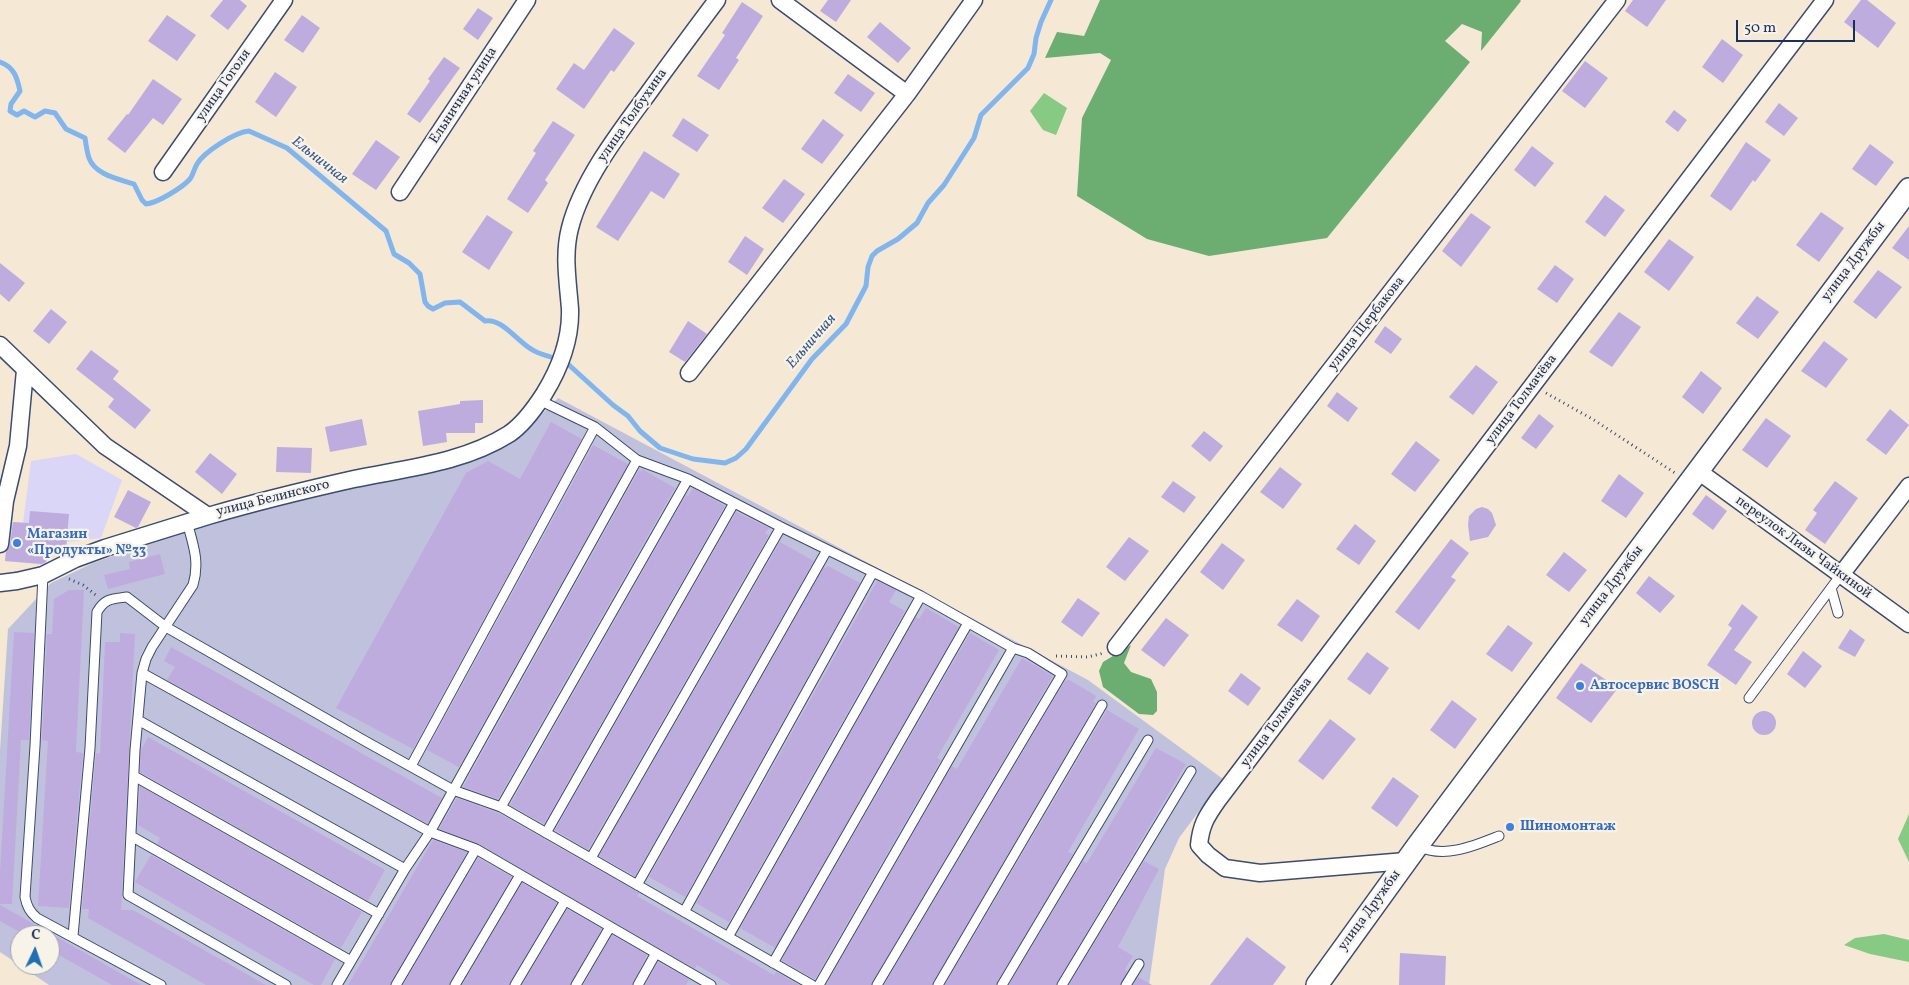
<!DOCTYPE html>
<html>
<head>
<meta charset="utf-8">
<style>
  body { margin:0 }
  #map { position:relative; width:1909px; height:985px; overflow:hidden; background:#f5e8d4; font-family:Vollkorn,serif }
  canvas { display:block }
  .north { position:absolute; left:10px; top:925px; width:50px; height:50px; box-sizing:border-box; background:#f7f3e8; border:1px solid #9fa5b1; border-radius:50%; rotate:3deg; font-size:14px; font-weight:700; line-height:20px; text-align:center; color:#1b2f5e }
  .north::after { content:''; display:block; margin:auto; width:18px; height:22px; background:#1f6fb2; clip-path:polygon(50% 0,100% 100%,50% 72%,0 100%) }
  .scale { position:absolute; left:1736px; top:20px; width:119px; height:22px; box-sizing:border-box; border:2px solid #1b2f5e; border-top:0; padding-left:6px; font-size:15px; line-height:18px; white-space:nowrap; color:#1b2f5e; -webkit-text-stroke:4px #f7f3e8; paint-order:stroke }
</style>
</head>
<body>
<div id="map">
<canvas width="1909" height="985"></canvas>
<div class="north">С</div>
<div class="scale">50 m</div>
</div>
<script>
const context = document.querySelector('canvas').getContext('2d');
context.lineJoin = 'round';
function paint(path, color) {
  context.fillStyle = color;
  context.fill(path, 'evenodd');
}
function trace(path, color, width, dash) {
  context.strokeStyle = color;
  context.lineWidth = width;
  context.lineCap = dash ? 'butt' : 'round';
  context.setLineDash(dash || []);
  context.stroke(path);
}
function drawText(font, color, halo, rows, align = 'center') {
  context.font = font + ' Vollkorn,serif';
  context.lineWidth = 4.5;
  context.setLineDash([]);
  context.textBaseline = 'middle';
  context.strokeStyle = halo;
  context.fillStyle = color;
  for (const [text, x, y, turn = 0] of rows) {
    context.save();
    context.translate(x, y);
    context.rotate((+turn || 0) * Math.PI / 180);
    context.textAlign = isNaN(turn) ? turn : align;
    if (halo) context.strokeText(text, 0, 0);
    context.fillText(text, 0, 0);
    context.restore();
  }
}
paint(new Path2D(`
  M76,454L122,480L101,538L67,542L66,549L47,548L46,565L5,561L9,522L23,523L31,461Z`), '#dad6f7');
paint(new Path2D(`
  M558,398L1088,680L1223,779L1179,838L1165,869L1149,985H49L0,952V750L8,629L51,583L93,563L199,526L269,506L446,469L490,454L517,439ZM20,935H50V965H20Z`), '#c0c2dd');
paint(new Path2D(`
  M1044,93L1067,108L1056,135L1043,130L1030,111Z
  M1909,814V862L1898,839Z
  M1884,934L1909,940V962L1870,954L1844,945L1855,938Z`), '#86ca84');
paint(new Path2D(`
  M1100,0H1520L1521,1L1481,51L1482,32L1462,24L1445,41L1470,62L1327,238L1209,256L1147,239L1077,196L1082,118L1111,60L1100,53L1045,58L1057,32L1084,36Z
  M1131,645L1124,663L1131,672L1151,679L1157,692V711L1153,715L1139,714L1103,687L1099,671L1103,662Z`), '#6cae72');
trace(new Path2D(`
  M0,62C14,67 17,77 20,91L11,104L10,111L17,115L24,111L35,117L45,111L55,113L66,129L85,138C86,145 87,152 89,158C95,175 119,179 134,184L142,200L146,204C157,203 182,188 190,179C193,175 194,169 197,164C204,152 235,132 249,131L287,148L386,231L394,254L409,263L420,274L425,302L428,306L433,309L445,303L460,302L485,321C502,318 517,341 531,349C538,354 546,355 554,358
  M569,365L613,405L628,416L640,431L660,448L693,459L725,463L736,458L746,449L812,359L846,324L866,286L868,267L872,256L877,251L898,239L917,223L928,203L944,185L974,138L981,115L1028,68L1034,54L1036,38L1041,22L1051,0`), '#80b5ee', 5);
paint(new Path2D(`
  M223,0H240L247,6L228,30L210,16Z
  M828,0H851L836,22L820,11Z
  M1633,0H1666L1647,27L1625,11Z
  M1861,0H1867L1896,23L1878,48L1844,22Z
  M742,2L763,16L736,58L739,60L719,90L697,76L725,35L722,33Z
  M478,8L493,18L478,40L463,29Z
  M167,15L196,35L177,61L148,41Z
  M302,15L320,28L303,53L284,40Z
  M880,22L911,48L898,63L867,37Z
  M614,28L635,43L614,72L611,70L584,109L556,89L574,63L584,70Z
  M1722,39L1743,55L1723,83L1702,67Z
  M444,57L460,68L420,123L407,114L430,81L428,79Z
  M1585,61L1608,78L1585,108L1562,91Z
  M275,72L297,87L276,117L255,102Z
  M848,74L875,93L861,112L834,93Z
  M153,79L182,99L163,125L153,118L125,153L107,139L127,114L128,115Z
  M1779,103L1798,118L1784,136L1765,122Z
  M1674,110L1687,120L1678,132L1665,122Z
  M683,118L709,135L697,152L672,136Z
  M823,119L844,135L822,164L801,149Z
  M553,121L575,135L545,180L548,183L528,213L507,199L536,153L533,151Z
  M376,140L400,157L376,190L352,174Z
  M1746,142L1771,160L1755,182L1753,180L1731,211L1710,196Z
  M1870,144L1894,162L1876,186L1852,169Z
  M1532,146L1554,163L1535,187L1514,170Z
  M644,151L680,174L664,199L651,191L618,241L596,227Z
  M784,179L805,194L783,223L762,208Z
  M1605,195L1625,210L1605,237L1585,222Z
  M1821,212L1844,228L1819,262L1796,245Z
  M1471,213L1491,227L1461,267L1442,251Z
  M487,215L513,232L489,270L462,252Z
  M1909,226V260L1892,248Z
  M745,236L764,249L747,275L728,262Z
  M1669,239L1694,257L1669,291L1644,272Z
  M0,263L25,283L9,302L0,294Z
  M1555,265L1574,279L1557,303L1537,289Z
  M1878,270L1902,287L1876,319L1853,302Z
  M1757,296L1779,312L1758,339L1736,323Z
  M51,309L67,322L49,344L33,331Z
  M1619,312L1641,327L1612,367L1589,352Z
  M688,321L707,334L685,362L669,352Z
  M1385,326L1402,339L1391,354L1374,342Z
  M1824,341L1848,359L1826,388L1801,371Z
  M91,350L119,371L113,379L151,410L135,429L108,407L114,399L76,369Z
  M1476,365L1498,382L1473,415L1449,397Z
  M1701,371L1722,388L1703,414L1682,397Z
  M1337,392L1358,408L1348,422L1327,406Z
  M483,400V423H475V433H446L447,442L423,446L418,411L460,404V401Z
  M1890,409L1909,425L1886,455L1866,440Z
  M1539,414L1554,426L1536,449L1521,438Z
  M1766,418L1791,436L1767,468L1742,450Z
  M362,419L367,445L330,452L325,427Z
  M551,422L582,439L413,749L336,708L466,473L488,461L520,479Z
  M1204,431L1223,446L1210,462L1191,446Z
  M1416,441L1440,460L1415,492L1391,474Z
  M593,445L628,464L459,767L427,750Z
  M277,447L312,448L311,473L276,472Z
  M210,453L237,474L222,494L195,472Z
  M1280,467L1302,484L1283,509L1260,492Z
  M642,469L675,488L498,799L463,787L639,470L641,471Z
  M1619,474L1644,493L1626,518L1601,501Z
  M1173,481L1196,497L1184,513L1161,497Z
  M1835,481L1858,498L1825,544L1805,530L1817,513L1813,510Z
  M693,488L725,506L544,824L510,805L686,495L688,496Z
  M128,490L151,502L138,527L136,528L114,517Z
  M1706,495L1727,511L1713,530L1692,514Z
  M1482,507L1488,509L1492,513L1496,525L1488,537L1470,541L1468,525L1469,516L1476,509Z
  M30,511L69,514L66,549L47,548L46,562L42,564L5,561L6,551L10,545L13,522L29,523Z
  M736,512L769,528L765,533L769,535L588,850L555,830Z
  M1355,524L1376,541L1359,565L1336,549Z
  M1129,537L1149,551L1125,581L1106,567Z
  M1451,539L1469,553L1451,577L1456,580L1419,630L1395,612Z
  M780,542L814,561L635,876L599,856Z
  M1222,543L1245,560L1223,590L1200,572Z
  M1564,552L1587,570L1569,592L1546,575Z
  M160,554L165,574L108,589L104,575L130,569L129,562Z
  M828,566L860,583L685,897L649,877L824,567L826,568Z
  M1649,576L1675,596L1660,613L1636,593Z
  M877,581L896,590L889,602L905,611L729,922L696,903Z
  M69,590H84L76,752L83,753L69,908L38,906L48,741L42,740L47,634H52L54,599Z
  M1078,598L1100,613L1082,637L1061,622Z
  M1297,599L1320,616L1302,642L1277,625Z
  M1742,604L1758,617L1734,650L1752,662L1736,685L1707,665L1732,628L1728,625Z
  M926,608L959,627L775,948L740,928L916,617L919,619Z
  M1166,618L1189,635L1164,667L1141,650Z
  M1508,625L1533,643L1512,672L1486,654Z
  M1850,629L1865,640L1855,657L1838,648Z
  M14,632L34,633L29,740H21L12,904H0V873Z
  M120,633L135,634L121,910H133L266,985H206L88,918L89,909H82L96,753L100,754L105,642H120Z
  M970,633L999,650L937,758L941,760L815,979L782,961L785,954Z
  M171,647L442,798L428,824L167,680L175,667L164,661Z
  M1803,651L1822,666L1805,688L1787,674Z
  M1367,652L1389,668L1370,695L1347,679Z
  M1022,658L1053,676L871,985H826L952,766L957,769Z
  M1581,663L1618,688L1591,723L1556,698Z
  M1241,673L1261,688L1248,706L1228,691Z
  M1068,679L1096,696L1093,702L1096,703L932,985H884L1065,681H1067Z
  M1452,700L1477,719L1455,749L1430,730Z
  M1107,710L1139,729L1068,852L1073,854L996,985H945Z
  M1752 723a12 12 0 1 1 24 0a12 12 0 1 1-24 0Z
  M1330,719L1356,739L1323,780L1298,761Z
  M148,737L385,870L368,901L140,772L141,750Z
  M1156,748L1186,764L1056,985H1009L1083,861L1087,863Z
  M1393,777L1419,796L1397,827L1371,808Z
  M140,786L362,912L341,948L157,844L160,838L138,825Z
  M457,798L498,813L639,893L637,896L774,975L776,972L799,985H731L697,965L695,969L479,844L439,829Z
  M433,840L467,852L390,985H348Z
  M151,855L335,959L321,985H314L135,882Z
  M478,858L512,877L449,985H403Z
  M1144,861L1159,869L1118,947L1133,956L1125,969L1127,971L1120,985H1069Z
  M522,883L557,903L509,985H462Z
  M0,905L50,933L141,985H112L50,950V935H25L0,921Z
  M567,909L602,929L570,985H522Z
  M612,935L647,955L632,985H583Z
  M1247,937L1286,967L1273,985H1210Z
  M1400,953L1446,956L1445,985H1399Z
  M658,962L689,979L686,985H645Z
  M1138,977L1152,985H1133Z`), '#beacdf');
const service = new Path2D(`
  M539,400L595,427L637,460L688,479L781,527L873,572L921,596L1013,648L1028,653L1062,674L877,985
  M187,522C193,544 200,562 193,585L152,647L146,659L142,673L135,750L128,895L286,985
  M43,575L35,746L25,897C27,907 30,912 37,918L161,985
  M1831,588L1838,613
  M142,673L430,832L476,849L711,985
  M1749,698L1840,576
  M138,720L405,869
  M411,766L595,427
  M134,776L379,914
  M501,807L688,479
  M546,833L734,503
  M131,836L351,961
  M1418,846C1444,859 1474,846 1499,836
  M591,858L781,527
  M637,885L827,550
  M684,912L873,572
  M73,936L90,748L97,612C105,598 112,599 127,597L166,627L365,741L453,790L501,807L812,985
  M728,937L921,596
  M773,963L968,623
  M337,985L405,869L430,832L637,460
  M396,985L476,849
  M455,985L520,875
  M515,985L565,901
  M576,985L610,927
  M638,985L656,953
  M819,985L1013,648
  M938,985L1102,705
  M1002,985L1148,740
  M1062,985L1191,771
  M1126,985L1139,964`);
const minor = new Path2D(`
  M780,0L907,94
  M163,172L284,0
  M400,192L527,0
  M0,345L105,446L208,516C256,502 305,490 354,479C407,468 463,463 509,434C524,424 535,408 544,394C560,368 571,340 570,309C568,282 563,255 570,228C582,181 618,134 647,95C670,63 693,32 717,0
  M689,373L907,94L974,0
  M1698,471L1909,624
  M0,544L5,501L18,446L25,370
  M1840,576L1909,486
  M0,583L17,581L43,575L75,559L105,548L208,516
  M1116,647L1617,0
  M1406,861L1260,873L1225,868L1208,855L1199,845C1201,825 1206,817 1218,800L1825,0`);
const tertiary = new Path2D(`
  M1317,985L1418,845L1909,189`);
trace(service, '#3c4b70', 11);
trace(minor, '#3c4b70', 19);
trace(tertiary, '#3c4b70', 24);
trace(new Path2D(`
  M1546,393L1594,420L1675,473
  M69,579L83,585L97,596
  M1056,656L1088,657L1104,653`), '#3c4b70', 3, [1, 4]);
trace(service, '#fff', 9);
trace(minor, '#fff', 16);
trace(tertiary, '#fff', 21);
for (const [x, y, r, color] of [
  [17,543,5,"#3f7fe0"],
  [1580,686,5,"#3f7fe0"],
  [1510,827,5,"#3f7fe0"]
]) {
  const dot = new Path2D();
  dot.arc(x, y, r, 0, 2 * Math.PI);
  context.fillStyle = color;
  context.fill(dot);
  trace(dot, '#f7f3e8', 2);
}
drawText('14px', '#1b2f5e', '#f7f3e8', [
  ["улица Гоголя",224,86,-55],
  ["Ельничная улица",464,96,-57],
  ["улица Толбухина",633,116,-55],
  ["улица Дружбы",1854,262,-53],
  ["улица Щербакова",1367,324,-52],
  ["улица Толмачёва",1522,400,-53],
  ["улица Белинского",273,499,-14],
  ["переулок Лизы Чайкиной",1803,548,36],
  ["улица Дружбы",1612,586,-53],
  ["улица Толмачёва",1277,723,-53],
  ["улица Дружбы",1370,911,-54]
]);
drawText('bold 14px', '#366cbe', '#f7f3e8', [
  ["Магазин",27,535],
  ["«Продукты» №33",27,551],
  ["Автосервис BOSCH",1590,686],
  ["Шиномонтаж",1520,827]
], 'left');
drawText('italic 15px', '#395789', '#f7f3e8', [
  ["Ельничная",319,161,38],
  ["Ельничная",812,342,-49]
]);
</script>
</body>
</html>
